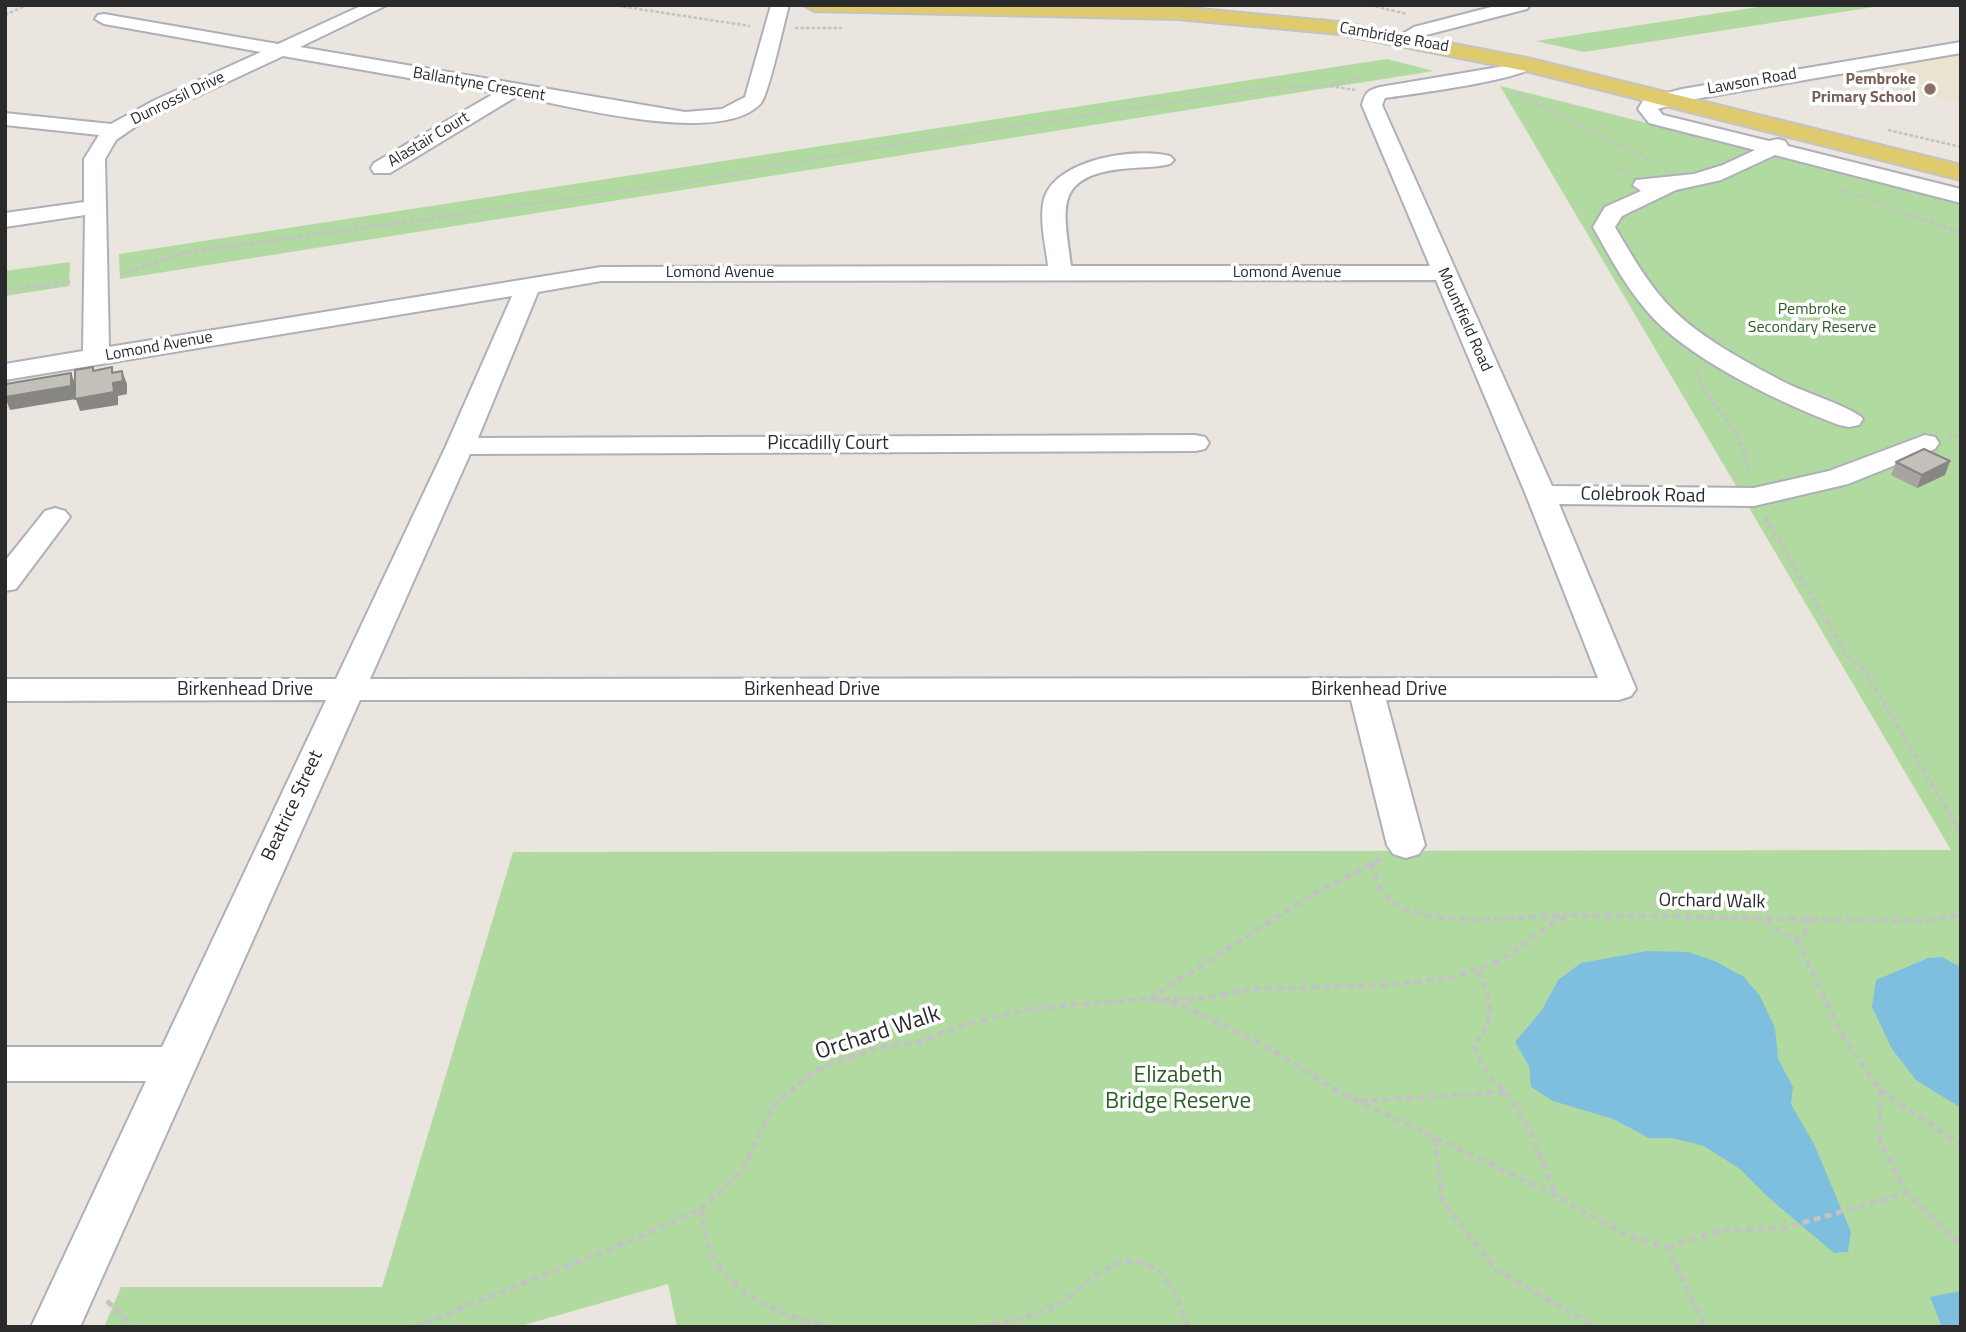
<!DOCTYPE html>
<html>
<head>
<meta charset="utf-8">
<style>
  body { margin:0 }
  #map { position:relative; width:1966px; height:1332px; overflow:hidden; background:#eae5de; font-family:"Titillium Web",sans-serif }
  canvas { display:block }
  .frame { position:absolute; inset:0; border:7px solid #2a2a2a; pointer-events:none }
</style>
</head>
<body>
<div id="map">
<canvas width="1966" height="1332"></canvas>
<div class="frame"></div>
</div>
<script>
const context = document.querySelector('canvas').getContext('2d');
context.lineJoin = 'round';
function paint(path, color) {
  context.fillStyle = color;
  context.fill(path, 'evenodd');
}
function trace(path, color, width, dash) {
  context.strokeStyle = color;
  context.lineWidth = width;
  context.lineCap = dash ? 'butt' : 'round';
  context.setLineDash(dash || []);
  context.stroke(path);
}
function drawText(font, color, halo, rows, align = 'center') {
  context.font = font + ' "Titillium Web",sans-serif';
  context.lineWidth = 7;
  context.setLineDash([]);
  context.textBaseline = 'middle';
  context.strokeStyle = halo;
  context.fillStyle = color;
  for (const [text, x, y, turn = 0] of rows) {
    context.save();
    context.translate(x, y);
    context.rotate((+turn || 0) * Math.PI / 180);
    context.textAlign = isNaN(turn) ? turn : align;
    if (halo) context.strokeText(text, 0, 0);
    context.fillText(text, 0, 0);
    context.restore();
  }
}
paint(new Path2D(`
  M1961,55V103L1838,75Z`), '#eae3cf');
paint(new Path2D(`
  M1771,5H1887L1584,52L1536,41Z
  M1387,59L1434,71L120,279L119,254Z
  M1500,86L1961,202V1327H677L668,1284L517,1327H104L121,1287H382L513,852L1951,850Z
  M70,262L69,286L5,296V271Z`), '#b1daa1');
paint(new Path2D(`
  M1647,951L1688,952L1715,961L1744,977L1760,996L1775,1028L1778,1059L1793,1087L1791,1104L1814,1144L1851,1232L1848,1252L1834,1253L1769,1198L1740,1169L1704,1146L1672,1138H1649L1613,1119L1553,1101L1531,1087L1529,1066L1515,1042L1542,1010L1558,980L1581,963Z
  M1941,957L1961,967V1108L1916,1080L1892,1049L1872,1007L1876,980L1928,958Z
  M1961,1291V1327H1942L1930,1297Z`), '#7ebfdf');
const minor = new Path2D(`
  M363,5H387L300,47L685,112L722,109L745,97L771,5H789C784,22 769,94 761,103C723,147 569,106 517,96L390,173H374L371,168L374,163L495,93L283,56L142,122L116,140L105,159L109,347L601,267L1048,266C1046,246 1038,216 1045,196C1059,159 1136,147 1170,156L1174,160L1170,164C1154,168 1137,167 1121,169C1051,177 1065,212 1071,266H1430L1362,105C1365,93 1368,90 1380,87L1505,66L1527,59L1534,61L1536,65C1524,80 1411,94 1385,98L1382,105L1552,486L1754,488L1829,471L1925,435L1935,437L1939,443L1935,449L1848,484L1754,506L1559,504L1636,689L1631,696L1619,700H1386L1425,845L1419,854L1406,858L1393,854L1387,845L1351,700H360L80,1327H31L146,1081H5V1047H162L326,700L5,701V679H336L446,446L512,296L5,380V364L83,351L85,215L5,227V213L84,202V159L99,135L5,125V113L111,124L155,100L261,52L104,24L95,19L98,15L104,14L278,44ZM1436,280L1526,495L1598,678L370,679L470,454L1195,451L1205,449L1209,443L1205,437L1195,435L478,438L538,292L601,281Z
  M1499,5H1530L1527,9L1426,35L1403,44L1394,39L1414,27Z
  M1961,42V53L1683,101L1658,109L1663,115L1769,141L1778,139L1785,141L1788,146L1961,189V203L1775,155L1721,180L1676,190L1622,216L1615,227C1632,256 1649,286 1673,310C1704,340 1748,363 1786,383C1801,391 1856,409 1863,419L1859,425L1849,427L1839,425C1783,404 1697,363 1655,320C1629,293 1611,259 1593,227L1605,207L1641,191L1633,185L1636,180L1694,174L1723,165L1755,150L1649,123L1638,109L1644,99L1682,89Z
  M55,508L65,511L70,517L16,589L5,591V561L45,511Z`);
const major = new Path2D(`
  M804,5L1178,7L1339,22L1527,58L1961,165V180L1526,71L1339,34L1178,19L814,11Z`);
trace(minor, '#aeafb9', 4);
trace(major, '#c3c3c3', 4);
trace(new Path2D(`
  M612,5L750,26
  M1370,5L1407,14
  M5,15L27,5
  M795,28H842
  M1331,84L1360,78
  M1512,91L1657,163
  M1888,130L1961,147
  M1614,169L1629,171
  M1840,189L1915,216
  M444,216L682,183L905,143L1246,91L1323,85L1355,90`), '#c3c3c3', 2.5, [3.5, 2]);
trace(new Path2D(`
  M1910,215L1961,233
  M121,274L182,253L457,215
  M5,290L70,282
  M1696,371C1712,412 1744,427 1750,476
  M1948,438L1961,436`), '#c3c3c3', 3.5, [4.5, 2.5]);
trace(new Path2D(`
  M1765,517L1846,654L1865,671L1960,832L1961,851`), '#c3c3c3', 4.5, [5, 3.5]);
trace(new Path2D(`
  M1372,863C1375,883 1386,901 1405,909C1450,927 1519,916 1567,915
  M1766,919L1777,930L1797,940L1804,934L1810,920
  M1797,940L1843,1037L1880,1090L1961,1145
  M1149,999L1310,896L1381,859
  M1159,1001L1182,1005L1271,1049L1339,1092L1547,1191L1627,1235L1668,1248L1705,1327
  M1880,1090V1141L1906,1193
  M1506,1092L1527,1124L1557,1197
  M1360,1101L1506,1092L1487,1073L1474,1047C1497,1015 1491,1002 1477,968
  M1435,1138L1443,1201L1496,1270L1596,1327
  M701,1209C704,1223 706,1244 713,1256C738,1299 784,1316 829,1327
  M1668,1247L1723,1230L1785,1228L1906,1193L1961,1245
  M107,1301L134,1327
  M414,1327L637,1238L701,1209L742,1171L774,1105L816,1070L880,1047L920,1042L963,1025L1036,1008L1148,999H1197L1253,989L1386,985L1452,978L1502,960L1552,923L1572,915L1922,921L1961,914
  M981,1327C1007,1322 1035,1316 1059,1304C1075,1295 1086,1280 1102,1271C1152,1242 1176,1285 1188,1327`), '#c3c3c3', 5, [7, 4.5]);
paint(minor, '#fff');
paint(major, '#dfcb6e');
paint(new Path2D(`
  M1896,462L1945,475L1917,488L1891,475Z`), '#a8a49f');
paint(new Path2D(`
  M112,367L116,380L122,371L127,384V394L118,396V405L80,411L76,399L10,410L5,397L71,373L76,386L112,373Z
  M1950,461L1945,475L1917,488L1922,475Z`), '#888682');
const building = new Path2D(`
  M93,367V371L112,367V373L122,371L123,381L113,383L114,392L75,399V370Z
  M71,373V386L5,397L6,384Z
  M1924,449L1950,461L1922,475L1896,462Z`);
paint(building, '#c3bfb9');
trace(building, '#888682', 2);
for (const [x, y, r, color] of [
  [1930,89,7,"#8d6e63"]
]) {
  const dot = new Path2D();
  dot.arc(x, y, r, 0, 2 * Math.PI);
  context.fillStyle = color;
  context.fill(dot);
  trace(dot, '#fff', 2.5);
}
drawText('16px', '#2a2a2a', '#fff', [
  ["Cambridge Road",1394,38,10],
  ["Lawson Road",1752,82,-10],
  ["Ballantyne Crescent",479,85,10],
  ["Dunrossil Drive",178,99,-26],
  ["Alastair Court",429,140,-31],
  ["Lomond Avenue",720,273],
  ["Lomond Avenue",1287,273],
  ["Mountfield Road",1464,320,66],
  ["Lomond Avenue",159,347,-10]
]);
drawText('bold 16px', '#785e54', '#fff', [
  ["Pembroke",1916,80],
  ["Primary School",1916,98]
], 'right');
drawText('16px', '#2c5e23', '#fff', [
  ["Pembroke",1812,310],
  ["Secondary Reserve",1812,328]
]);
drawText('19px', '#2a2a2a', '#fff', [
  ["Piccadilly Court",828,444],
  ["Colebrook Road",1643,496,1],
  ["Birkenhead Drive",245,690],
  ["Birkenhead Drive",812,690],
  ["Birkenhead Drive",1379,690],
  ["Beatrice Street",293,806,-65],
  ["Orchard Walk",1712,902,1]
]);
drawText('23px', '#2a2a2a', '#fff', [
  ["Orchard Walk",878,1034,-18]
]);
drawText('23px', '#2c5e23', '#fff', [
  ["Elizabeth",1178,1076],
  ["Bridge Reserve",1178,1102]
]);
</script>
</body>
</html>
